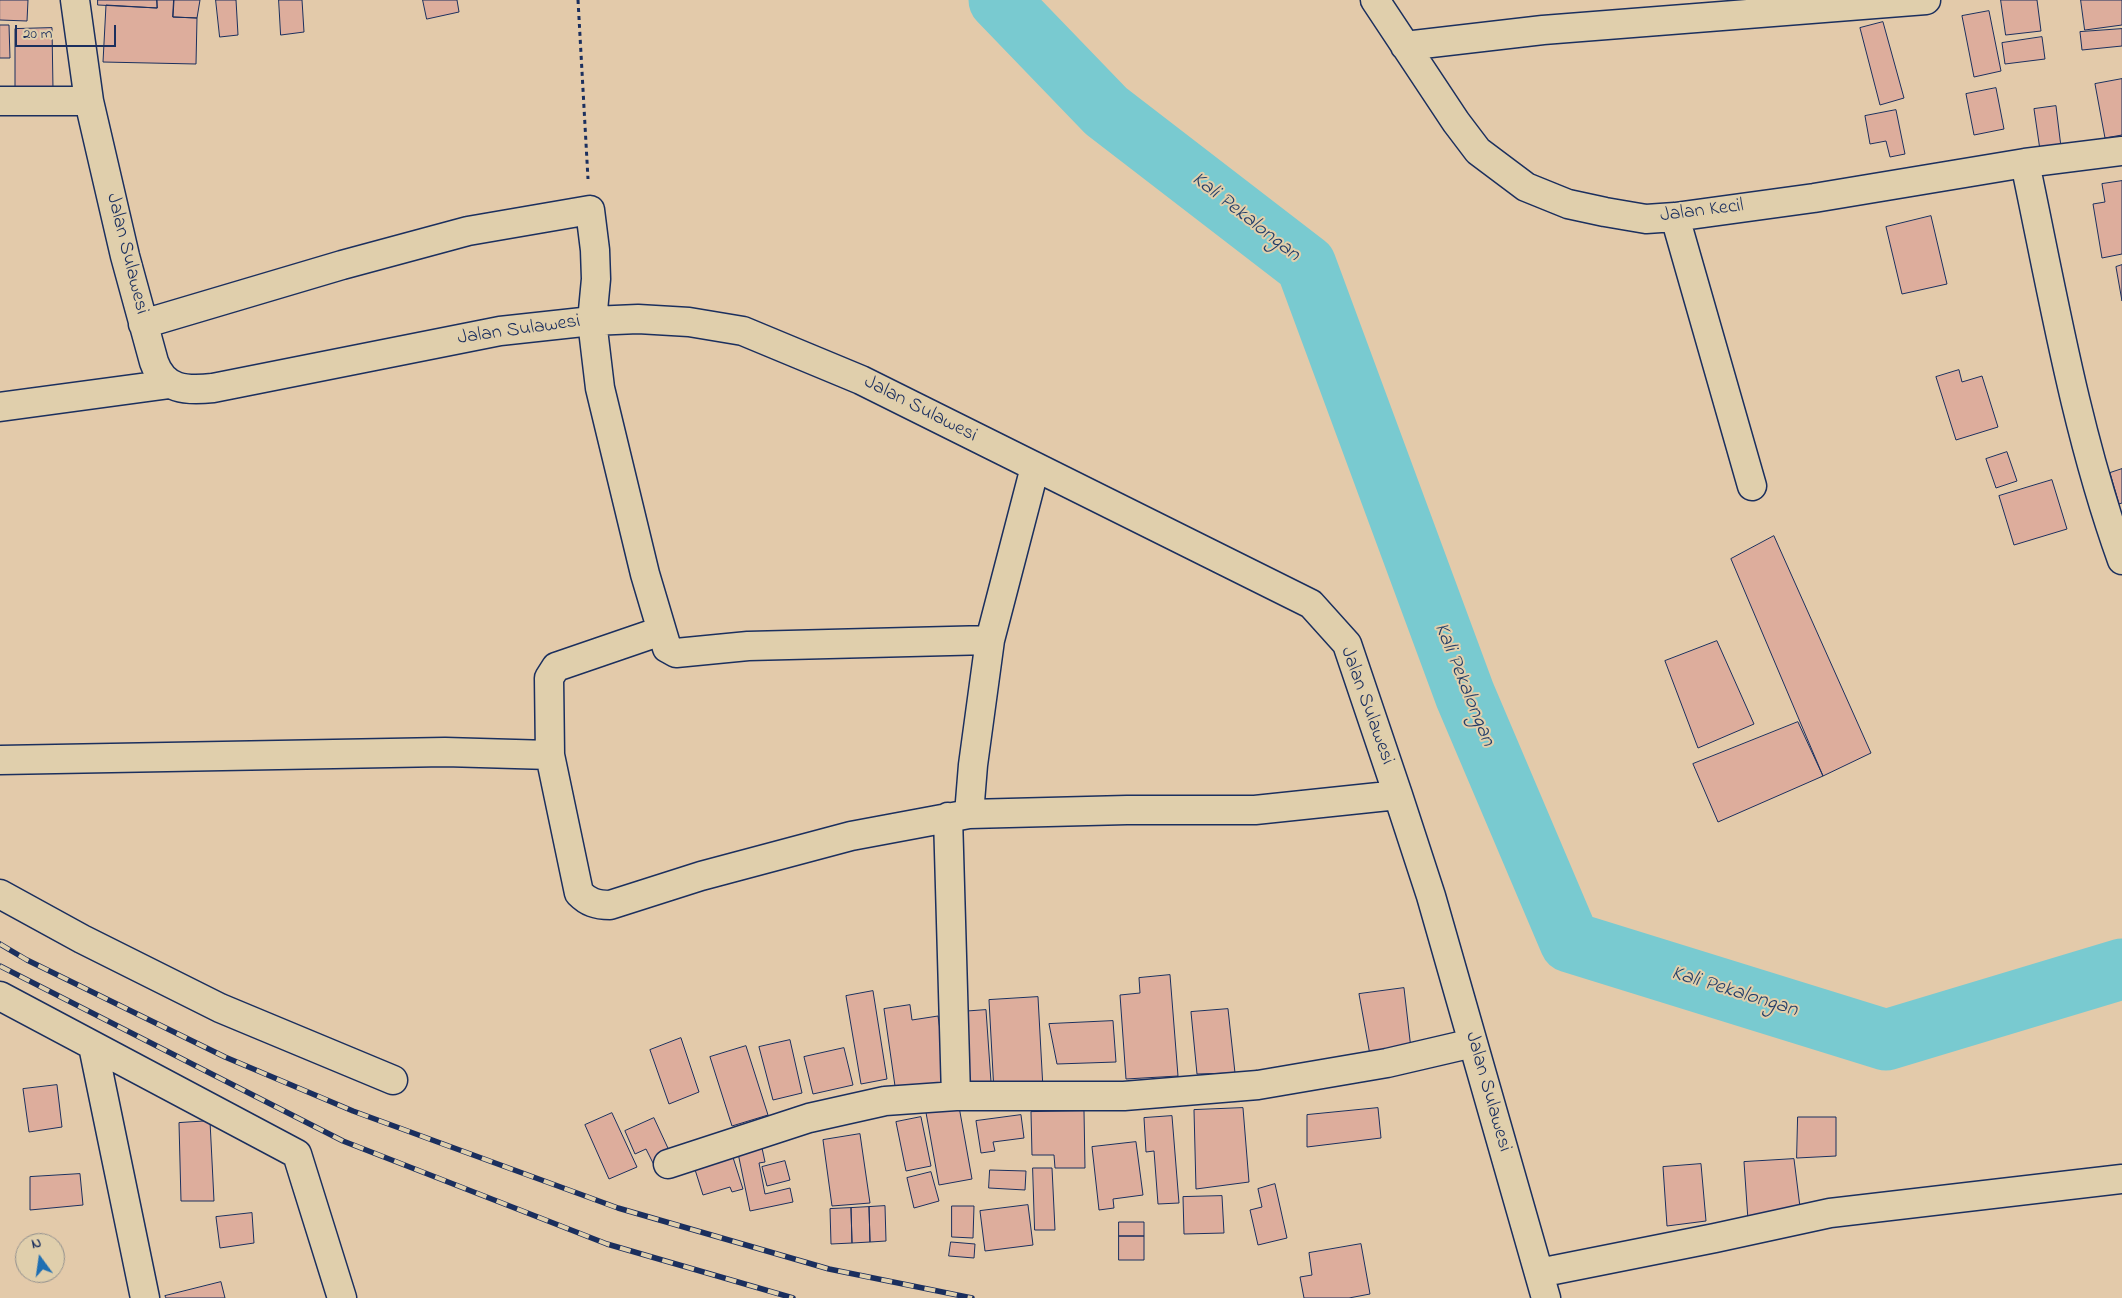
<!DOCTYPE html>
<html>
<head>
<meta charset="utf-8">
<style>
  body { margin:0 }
  #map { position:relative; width:2122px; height:1298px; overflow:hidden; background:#e3caaa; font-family:"Indie Flower",sans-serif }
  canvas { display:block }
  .north { position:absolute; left:15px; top:1233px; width:50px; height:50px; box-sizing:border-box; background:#e0cfac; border:1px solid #918f8d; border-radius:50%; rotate:346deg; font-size:14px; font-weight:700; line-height:20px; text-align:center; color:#1b2f5e }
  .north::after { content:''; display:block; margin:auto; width:18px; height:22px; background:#1f6fb2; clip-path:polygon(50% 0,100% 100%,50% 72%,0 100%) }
  .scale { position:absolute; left:15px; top:25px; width:101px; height:22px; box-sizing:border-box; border:2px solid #1b2f5e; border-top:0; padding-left:6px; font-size:15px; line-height:18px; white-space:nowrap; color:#1b2f5e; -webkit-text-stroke:4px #e0cfac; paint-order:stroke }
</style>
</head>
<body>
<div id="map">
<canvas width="2122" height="1298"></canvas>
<div class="north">N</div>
<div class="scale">20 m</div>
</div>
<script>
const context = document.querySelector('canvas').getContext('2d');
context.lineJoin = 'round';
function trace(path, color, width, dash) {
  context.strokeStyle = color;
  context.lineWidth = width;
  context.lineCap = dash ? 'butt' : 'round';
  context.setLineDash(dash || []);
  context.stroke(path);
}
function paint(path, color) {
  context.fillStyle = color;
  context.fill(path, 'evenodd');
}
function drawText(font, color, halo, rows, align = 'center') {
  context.font = font + ' "Indie Flower",sans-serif';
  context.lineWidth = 4;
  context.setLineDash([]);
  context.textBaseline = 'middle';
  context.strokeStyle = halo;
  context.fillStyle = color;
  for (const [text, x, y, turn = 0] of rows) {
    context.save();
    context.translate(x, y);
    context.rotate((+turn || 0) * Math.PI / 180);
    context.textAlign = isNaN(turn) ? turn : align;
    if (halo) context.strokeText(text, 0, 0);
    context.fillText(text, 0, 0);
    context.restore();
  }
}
trace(new Path2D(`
  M999,0L1106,111L1306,265L1465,695L1570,942L1886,1040L2122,969`), '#79cad0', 61);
const building = new Path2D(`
  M0,0H28L27,21L0,20Z
  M98,0H157V8L98,5Z
  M157,0H174L173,17L197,18L196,64L103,62L106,5L157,8Z
  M174,0H200L197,18L173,17Z
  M216,0H236L238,35L220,37Z
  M279,0H302L304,32L281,35Z
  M423,0H457L459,12L427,19Z
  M2001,0H2037L2041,31L2006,35Z
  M2081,0H2122V25L2085,30Z
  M1989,11L2001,71L1974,77L1962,16Z
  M1883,22L1904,98L1880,105L1860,28Z
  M0,25H9L10,58H0Z
  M52,28L53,89L15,90V29Z
  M2122,29V46L2082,50L2080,32Z
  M2042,37L2045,59L2005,64L2002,43Z
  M2122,79V135L2105,138L2095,84Z
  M1996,88L2004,129L1974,135L1966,94Z
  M2056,106L2061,147L2040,150L2034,109Z
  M1896,110L1905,154L1890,157L1886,141L1870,144L1865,116Z
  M2122,181V254L2102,258L2093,204L2105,202L2102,184Z
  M1931,216L1947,284L1902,294L1886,227Z
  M2122,265V301L2116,267Z
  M1959,370L1962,382L1982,376L1998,427L1956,440L1936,377Z
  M2007,452L2017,481L1996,488L1986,459Z
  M2122,469V503L2119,504L2110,473Z
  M2052,480L2067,529L2014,545L1999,496Z
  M1774,536L1871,753L1823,776L1731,559Z
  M1717,641L1754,724L1698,748L1665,661Z
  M1798,722L1823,776L1718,822L1693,764Z
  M1170,975L1178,1076L1126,1079L1120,995L1140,993L1139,978Z
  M1404,988L1411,1049L1370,1055L1359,994Z
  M873,991L887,1079L861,1084L846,996Z
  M1038,997L1043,1089L994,1092L989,1000Z
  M910,1005L912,1020L938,1016L948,1085L896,1093L884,1009Z
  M1228,1009L1235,1073L1197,1074L1191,1012Z
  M986,1010L991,1082L964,1084L959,1012Z
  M1113,1021L1116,1062L1057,1064L1049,1024Z
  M681,1038L699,1092L669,1104L650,1050Z
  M790,1040L802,1093L773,1100L759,1047Z
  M746,1046L768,1115L732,1126L710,1057Z
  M844,1048L853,1085L813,1094L804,1057Z
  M57,1085L62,1127L29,1132L23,1089Z
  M958,1101L972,1179L939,1185L925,1107Z
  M1243,1108L1249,1182L1196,1189L1194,1110Z
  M1378,1108L1381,1138L1307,1147V1115Z
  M1084,1111L1085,1168H1055L1054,1155H1032L1031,1112Z
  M612,1113L637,1167L609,1179L585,1125Z
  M1021,1115L1024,1138L993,1142L995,1151L981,1153L976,1121Z
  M1172,1116L1179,1203L1158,1204L1154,1151L1146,1152L1144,1118Z
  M921,1117L931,1166L906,1171L896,1122Z
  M1798,1117H1836V1156L1797,1158Z
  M654,1118L673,1159L655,1167L646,1149L635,1154L625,1131Z
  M210,1121L214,1201H181L179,1123Z
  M860,1134L870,1203L832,1206L823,1140Z
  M1136,1142L1143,1195L1113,1199L1114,1208L1099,1210L1092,1147Z
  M730,1148L743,1189L732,1192L730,1187L703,1195L692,1160Z
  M762,1148L765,1162L759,1163L765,1194L790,1188L793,1202L750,1211L738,1153Z
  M1794,1159L1801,1215L1748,1220L1744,1162Z
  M785,1161L790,1180L767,1186L762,1167Z
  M1701,1164L1706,1221L1667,1226L1663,1167Z
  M1033,1168H1052L1055,1230H1035Z
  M990,1170L1026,1171L1025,1190L989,1188Z
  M931,1172L939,1201L914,1208L907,1178Z
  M80,1174L83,1205L30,1210V1177Z
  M1275,1184L1287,1238L1258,1245L1250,1210L1262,1207L1258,1189Z
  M1222,1196L1224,1233L1184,1234L1183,1197Z
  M1028,1205L1033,1245L985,1251L980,1211Z
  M885,1206L886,1241L870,1242L869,1207Z
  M952,1206H974L973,1238L952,1237Z
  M869,1207L870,1242L852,1243L851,1208Z
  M851,1208L852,1243L831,1244L830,1209Z
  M252,1213L254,1243L220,1248L216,1217Z
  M1119,1222H1144V1236H1119Z
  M1119,1236H1144V1260H1119Z
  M951,1242L975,1244L974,1258L949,1256Z
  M1361,1244L1370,1294L1349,1298H1304L1300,1277L1312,1275L1309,1253Z
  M221,1282L225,1298H166L165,1296Z`);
paint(building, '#ddad9c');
trace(building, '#1b2f5e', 1);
const minor = new Path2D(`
  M75,0L89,101L125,256L154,362C164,390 186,391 213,388L500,331L592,321L638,319L689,322L743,331L861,380L1311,604L1347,644L1398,795L1431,896L1546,1298
  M1375,0L1456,122L1478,151L1526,187L1568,204L1605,212L1646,219L1675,217L1814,198L2025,163L2122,151
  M1405,46L1543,30L1926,0
  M0,101H89
  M2025,163C2053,296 2076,432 2122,560
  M1675,217L1752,486
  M143,324L342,265L468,231L590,210L595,250L596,279L592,321L600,388L645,574L667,648L676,653L748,646L990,640
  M0,407L170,384
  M550,755L549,678L556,667L661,631
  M0,760L445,752L550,755L579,893C588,902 596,905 610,905L701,876L851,836L969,814L1127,810H1255L1398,795
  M969,814L973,765L990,640L1035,467
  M948,817L956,1096
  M0,894L82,939L220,1008L393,1080
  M0,996L297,1154L342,1298
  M93,1046L145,1298
  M668,1164L809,1118L885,1101L956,1096H1124L1258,1085L1387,1063L1473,1043
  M1539,1273L1715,1238L1830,1213L2122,1179`);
trace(minor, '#1b2f5e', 31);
trace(new Path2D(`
  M578,0L588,179`), '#1b2f5e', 3, [4, 4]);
trace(minor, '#e0cfac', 28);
const rail = new Path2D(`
  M0,944L27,960L225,1057L353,1111L618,1208L829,1269L972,1298
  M0,966L343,1141L607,1244L793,1298`);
trace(rail, '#1b2f5e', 5.5);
trace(rail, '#e0cfac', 4, [11]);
drawText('20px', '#1b2f5e', '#e0cfac', [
  ["Jalan Kecil",1702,212,-7],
  ["Jalan Sulawesi",126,254,76],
  ["Jalan Sulawesi",519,331,-8],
  ["Jalan Sulawesi",920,410,27],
  ["Jalan Sulawesi",1366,706,70],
  ["Jalan Sulawesi",1487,1092,74]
]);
drawText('italic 21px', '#243e69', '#e0cfac', [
  ["Kali Pekalongan",1245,218,38],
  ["Kali Pekalongan",1463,685,68],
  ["Kali Pekalongan",1734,993,17]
]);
</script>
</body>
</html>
